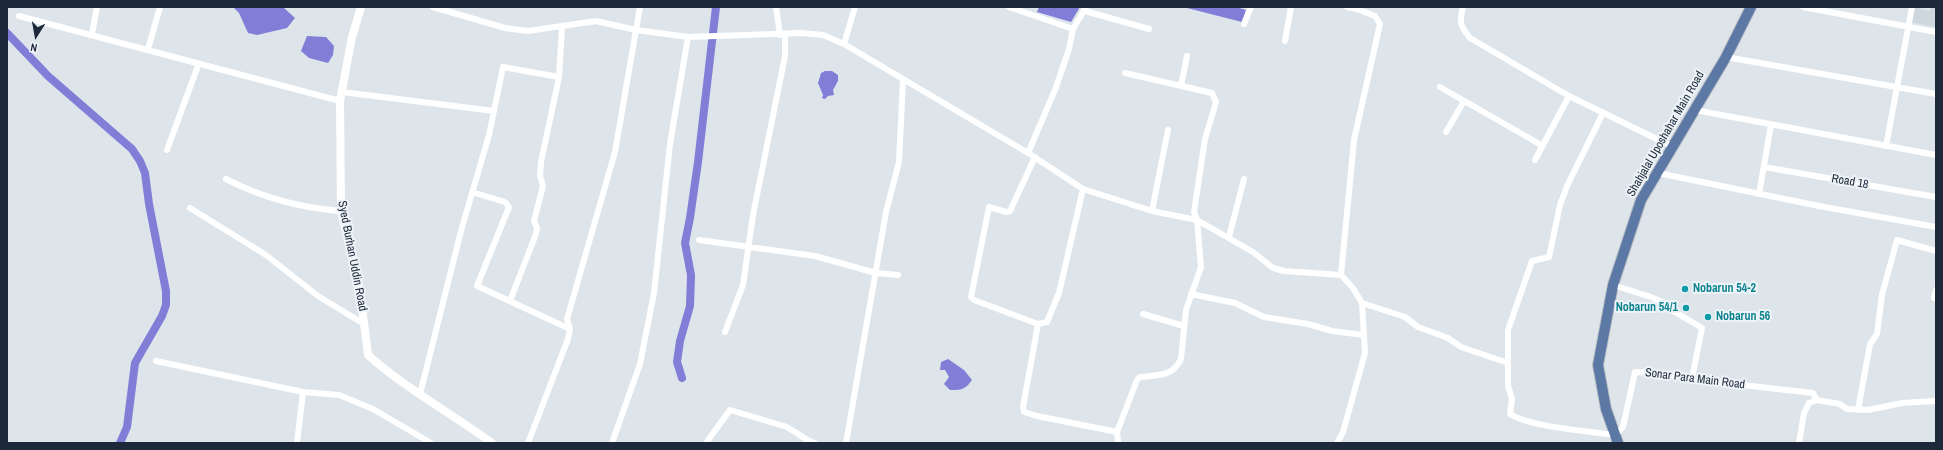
<!DOCTYPE html>
<html>
<head>
<meta charset="utf-8">
<style>
  body { margin:0 }
  #map { position:relative; width:1943px; height:450px; overflow:hidden; background:#dde5eb; font-family:"Archivo Narrow",sans-serif }
  canvas { display:block }
  .frame { position:absolute; inset:0; border:8px solid #1d293b; pointer-events:none }
  .north { position:absolute; left:16px; top:16px; width:40px; height:40px; -webkit-text-stroke:3px #edf3f7; paint-order:stroke; rotate:191deg; font-size:11px; font-weight:700; line-height:16px; text-align:center; color:#1d293b }
  .north::after { content:''; display:block; margin:auto; width:14px; height:18px; background:#1d293b; clip-path:polygon(50% 0,100% 100%,50% 72%,0 100%) }
</style>
</head>
<body>
<div id="map">
<canvas width="1943" height="450"></canvas>
<div class="frame"></div>
<div class="north">N</div>
</div>
<script>
const context = document.querySelector('canvas').getContext('2d');
context.lineJoin = 'round';
function paint(path, color) {
  context.fillStyle = color;
  context.fill(path, 'evenodd');
}
function trace(path, color, width, dash) {
  context.strokeStyle = color;
  context.lineWidth = width;
  context.lineCap = dash ? 'butt' : 'round';
  context.setLineDash(dash || []);
  context.stroke(path);
}
function drawText(font, color, halo, rows, align = 'center') {
  context.font = font + ' "Archivo Narrow",sans-serif';
  context.lineWidth = 4;
  context.setLineDash([]);
  context.textBaseline = 'middle';
  context.strokeStyle = halo;
  context.fillStyle = color;
  for (const [text, x, y, turn = 0] of rows) {
    context.save();
    context.translate(x, y);
    context.rotate((+turn || 0) * Math.PI / 180);
    context.textAlign = isNaN(turn) ? turn : align;
    if (halo) context.strokeText(text, 0, 0);
    context.fillText(text, 0, 0);
    context.restore();
  }
}
paint(new Path2D(`
  M1914,7L1930,11L1931,7H1936V27L1910,22Z`), '#ced7de');
paint(new Path2D(`
  M233,7H283L295,18L287,28L257,35L248,33L239,13Z
  M1039,7H1080L1071,22L1037,12Z
  M1183,7H1236L1246,10L1242,22Z
  M307,36L326,37L334,46L333,55L328,63L309,58L301,51Z
  M825,71H832L838,75V81L833,90L834,95L828,96L825,99L822,98L823,95L818,83L821,73Z
  M948,359L964,370L972,380C965,390 961,390 950,390L944,384L949,377L945,370H940L941,362Z`), '#807ed7');
trace(new Path2D(`
  M7,33L48,76L132,149L140,161L145,173L149,204L166,291V305L162,316L135,363L127,427L120,443
  M682,378L677,362L680,341L690,306L691,275L685,243L690,218L698,162L716,7`), '#807ed7', 8);
const primary = new Path2D(`
  M1618,443L1606,409L1598,365L1613,285L1641,200L1726,57L1751,7`);
trace(primary, '#bbbfc4', 12);
trace(new Path2D(`
  M433,7L505,28L528,31L596,21L636,30L688,37L801,33L823,35L844,44L1028,153L1083,189L1152,211L1197,220L1253,252L1273,268L1284,271L1341,275
  M776,7L780,35
  M1009,7L1073,29
  M1347,7L1357,9
  M1463,7C1459,22 1460,26 1470,38L1569,96L1673,147
  M1803,7L1936,32
  M1085,11L1149,29
  M19,16L340,101
  M1244,24L1251,7
  M92,34L97,7
  M1285,41L1291,7
  M844,44L855,7
  M148,49L160,7
  M1726,57L1936,94
  M1181,86L1187,56
  M1440,87L1543,146
  M342,92L494,111
  M1695,110L1936,155
  M1603,113L1567,186L1560,205L1549,257L1532,261L1508,330V386L1512,399L1510,414C1530,427 1589,431 1615,435L1623,427L1635,372L1660,373L1707,381L1813,393L1817,400L1840,404L1847,409L1868,410L1902,403L1936,401
  M1446,132L1464,101
  M1886,146L1912,7
  M167,150L199,63
  M1028,153L1055,90L1069,49L1073,29L1086,7
  M1035,157L1010,211L1006,212L989,207L971,297L974,300L1038,324
  M1535,160L1569,96
  M1764,167L1936,197
  M1658,173L1819,206L1936,227
  M226,179C263,198 300,208 341,211
  M1083,189L1059,293L1047,322L1038,324L1023,407L1024,412L1037,416L1117,432L1118,443
  M472,192L505,202L509,207L477,286L570,329
  M1759,194L1771,125
  M190,208L266,255L318,296L364,324
  M1152,211L1168,130
  M1229,237L1244,179
  M699,240L815,256L876,273L898,275
  M1613,285L1651,297L1669,305L1670,309L1702,328L1692,378
  M1191,294L1235,303L1264,317L1308,324L1332,331L1364,335
  M1934,298L1936,290
  M510,301L536,234L537,228L534,221L543,186L540,176L541,162L559,77
  M1362,303L1405,317L1418,327L1448,338L1461,347L1508,363
  M1143,314L1184,326
  M725,332L743,285L753,215L785,56V34
  M156,361L303,392L339,395L373,409L431,443
  M420,394L461,231L489,135L503,67L559,77L562,27
  M1858,410L1870,344L1877,334L1882,295L1897,240L1936,251
  M1117,432L1137,380L1140,377C1157,375 1173,377 1181,359L1186,310L1201,267L1197,220L1194,212L1205,139L1216,102L1212,93L1125,73
  M297,443L303,392
  M528,443L568,339L570,329L567,319L615,152L640,7
  M612,443L640,364L654,293L670,144L688,37
  M706,443L730,410L787,427L809,441L815,443
  M846,443L886,212L899,162L903,80
  M1337,443L1343,432L1365,353L1362,303L1353,288L1341,275L1354,140L1380,24L1375,16L1357,9V7
  M1799,443L1804,413L1809,403L1817,400`), '#fff', 6);
trace(new Path2D(`
  M361,7L352,37L340,101L341,211L360,290L368,355C406,389 451,413 492,443`), '#fff', 8);
trace(primary, '#5c78a5', 10);
for (const [x, y, r, color] of [
  [1685,289,4,"#0f9aa8"],
  [1686,308,4,"#0f9aa8"],
  [1708,317,4,"#0f9aa8"]
]) {
  const dot = new Path2D();
  dot.arc(x, y, r, 0, 2 * Math.PI);
  context.fillStyle = color;
  context.fill(dot);
  trace(dot, '#edf3f7', 1.5);
}
drawText('12px', '#1d293b', '#edf3f7', [
  ["Shahjalal Uposhahar Main Road",1666,134,-60],
  ["Road 18",1850,182,10],
  ["Syed Burhan Uddin Road",352,256,79],
  ["Sonar Para Main Road",1695,379,7]
]);
drawText('bold 12px', '#0d838f', '#edf3f7', [
  ["Nobarun 54-2",1693,289],
  ["Nobarun 54/1",1678,308,"right"],
  ["Nobarun 56",1716,317]
], 'left');
</script>
</body>
</html>
